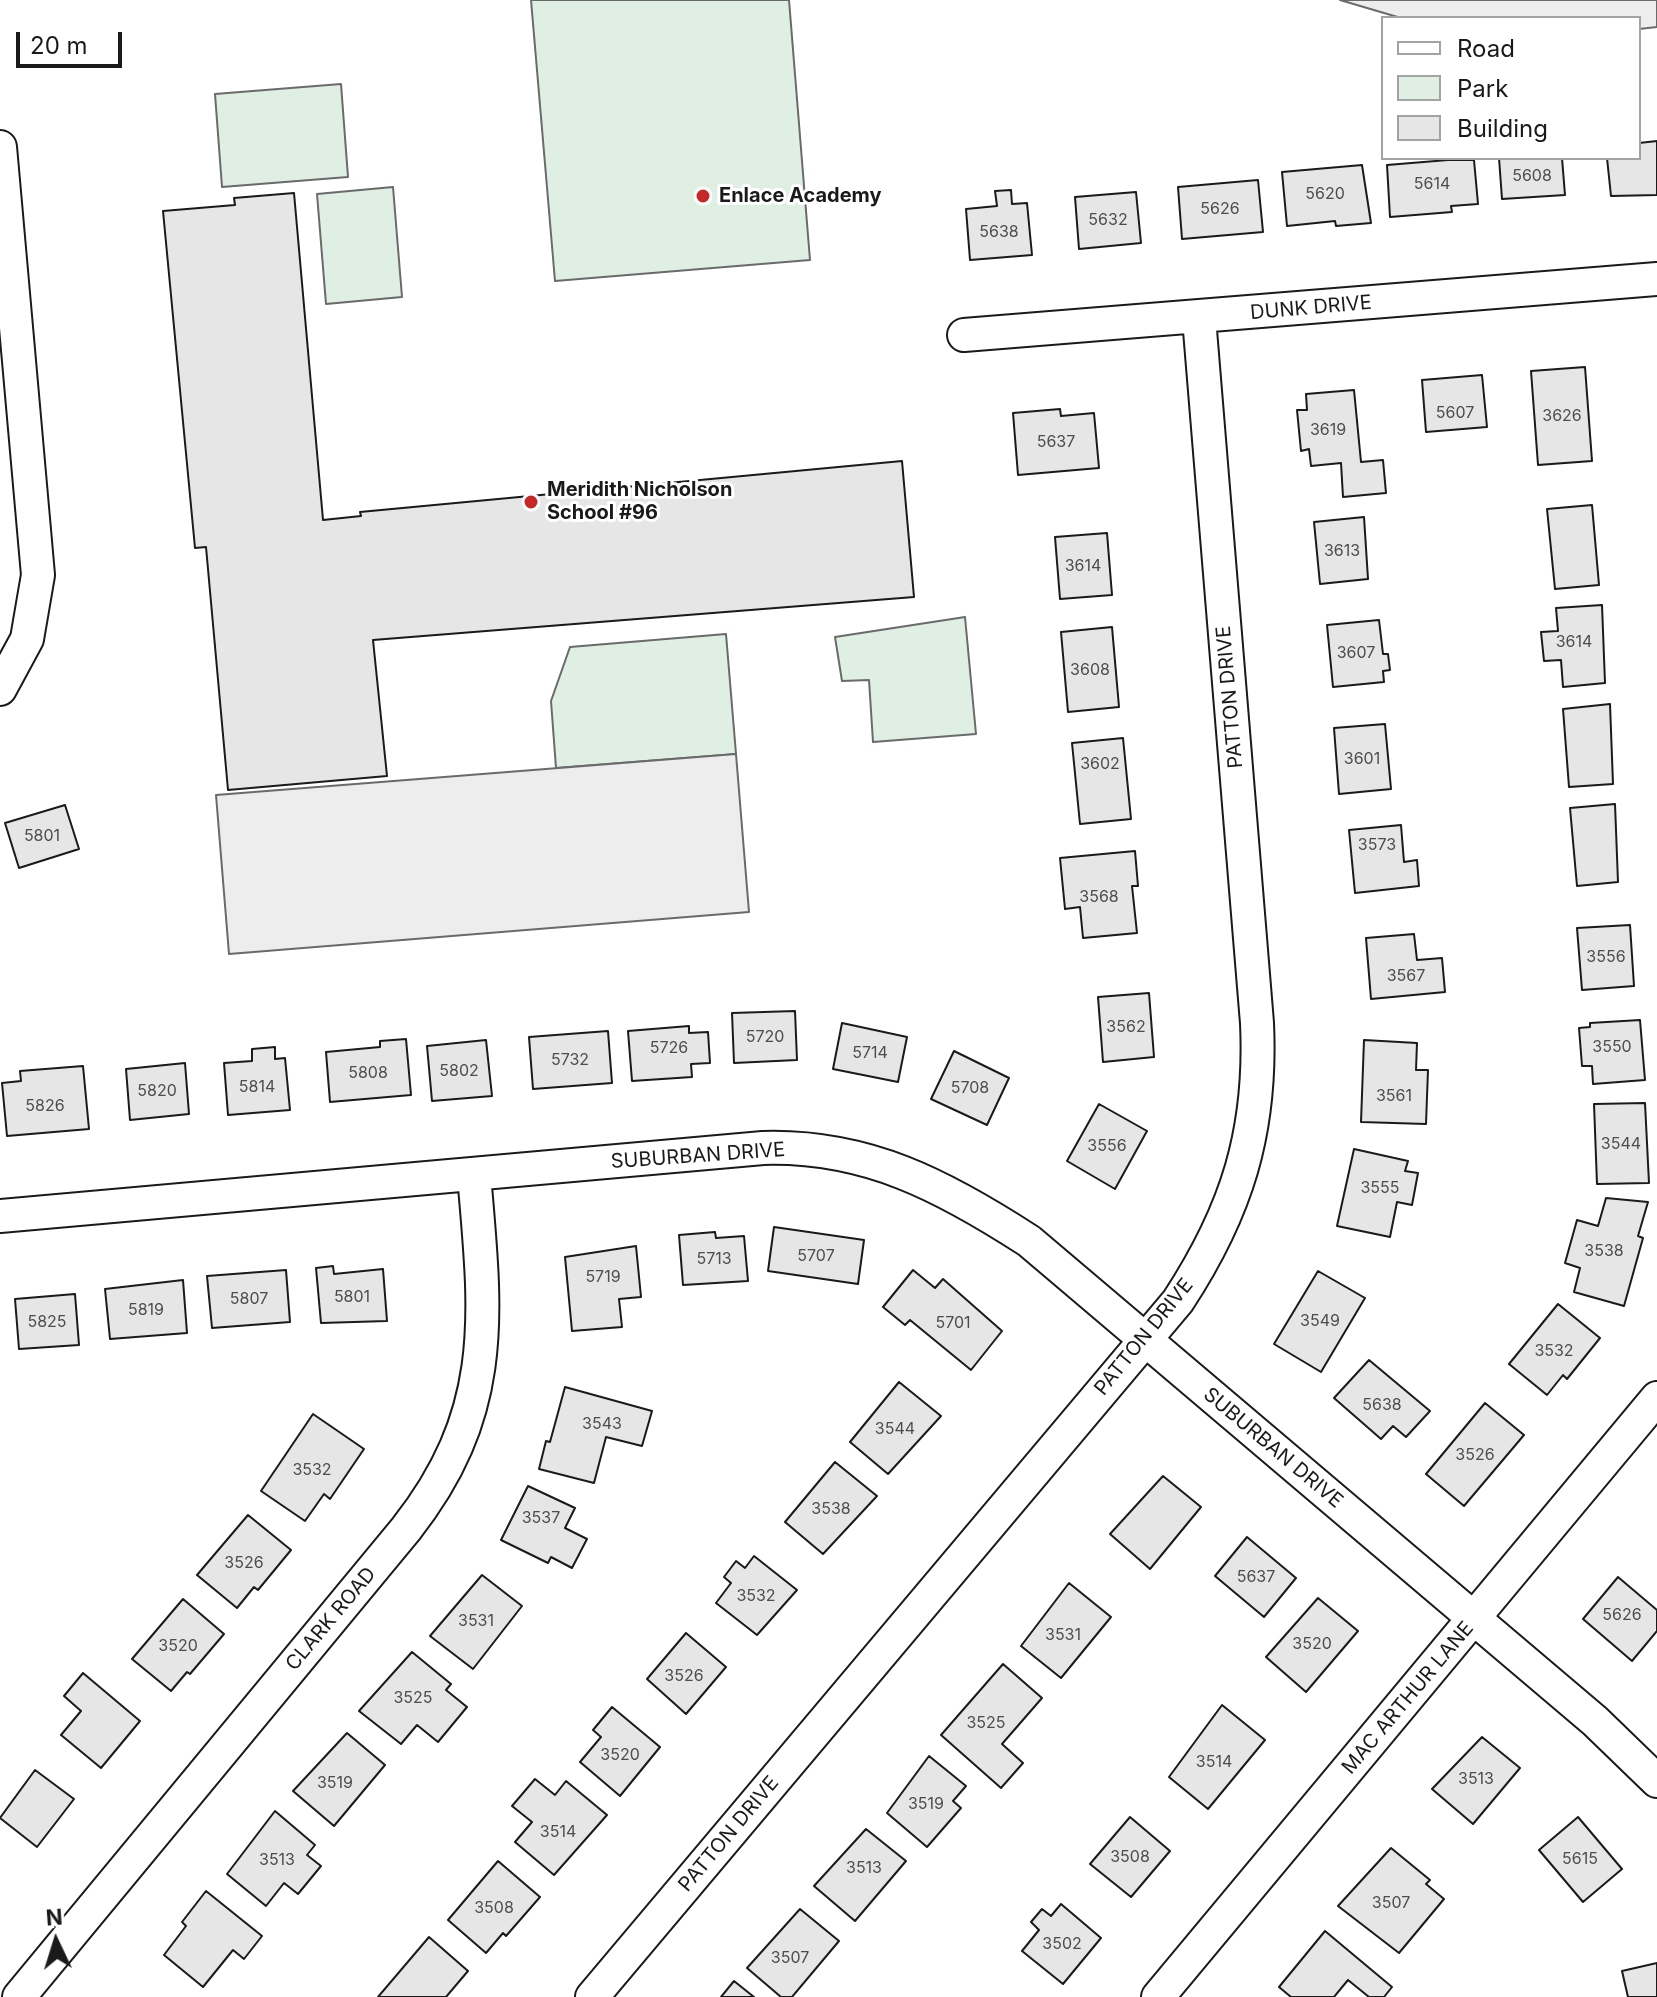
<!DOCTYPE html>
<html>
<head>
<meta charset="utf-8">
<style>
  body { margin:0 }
  #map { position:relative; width:1657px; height:1997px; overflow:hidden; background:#fff; font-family:Inter,sans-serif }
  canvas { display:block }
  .legend { position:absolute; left:1381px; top:16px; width:260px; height:144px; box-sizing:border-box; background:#fff; border:2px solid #a3a3a3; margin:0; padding:10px 14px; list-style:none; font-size:24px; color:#1a1a1a }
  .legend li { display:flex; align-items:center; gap:16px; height:40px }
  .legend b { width:40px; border:2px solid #a3a3a3 }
  .north { position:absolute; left:16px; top:1901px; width:80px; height:80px; -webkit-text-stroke:6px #fff; paint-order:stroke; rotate:356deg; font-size:22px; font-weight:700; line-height:32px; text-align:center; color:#1a1a1a }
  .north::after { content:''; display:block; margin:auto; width:28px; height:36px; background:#1a1a1a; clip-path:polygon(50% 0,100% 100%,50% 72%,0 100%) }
  .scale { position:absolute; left:16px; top:32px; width:106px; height:36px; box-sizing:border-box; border:4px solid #1a1a1a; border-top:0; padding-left:10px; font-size:24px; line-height:28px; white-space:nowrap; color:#1a1a1a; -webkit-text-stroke:6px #fff; paint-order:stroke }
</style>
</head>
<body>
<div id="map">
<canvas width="1657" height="1997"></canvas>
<ul class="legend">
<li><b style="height:10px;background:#fff"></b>Road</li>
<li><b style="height:22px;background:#e0efe3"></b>Park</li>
<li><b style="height:22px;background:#e6e6e6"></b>Building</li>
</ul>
<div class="north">N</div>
<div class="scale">20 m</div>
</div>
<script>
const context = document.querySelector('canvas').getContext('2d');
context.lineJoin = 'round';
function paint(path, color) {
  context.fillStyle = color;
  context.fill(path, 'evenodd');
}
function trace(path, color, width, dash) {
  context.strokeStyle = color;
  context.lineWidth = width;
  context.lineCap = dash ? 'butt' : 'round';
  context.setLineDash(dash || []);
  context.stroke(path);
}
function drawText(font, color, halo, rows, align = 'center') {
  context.font = font + ' Inter,sans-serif';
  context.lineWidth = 6;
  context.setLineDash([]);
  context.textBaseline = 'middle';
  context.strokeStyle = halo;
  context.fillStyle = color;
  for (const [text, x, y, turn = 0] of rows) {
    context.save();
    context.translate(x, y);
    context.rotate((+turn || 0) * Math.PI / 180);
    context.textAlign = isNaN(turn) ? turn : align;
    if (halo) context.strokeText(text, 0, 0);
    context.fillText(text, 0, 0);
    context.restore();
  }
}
const green = new Path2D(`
  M531,0H789L810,260L555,281Z
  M341,84L348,177L222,187L215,94Z
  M393,187L402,297L326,304L317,194Z
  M965,617L976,734L873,742L869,680L842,681L835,637Z
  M726,634L736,754L556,768L551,701L570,647Z`);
paint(green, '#e0efe3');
trace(green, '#6a6a6a', 2);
const parking = new Path2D(`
  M1340,0H1657V27L1639,29V18H1401Z
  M736,754L749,912L229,954L216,795Z`);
paint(parking, '#ededed');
trace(parking, '#6a6a6a', 2);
const building = new Path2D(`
  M1657,141V195L1611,196L1607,158H1639V143Z
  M1499,158H1562L1565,195L1502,199Z
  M1448,160H1474L1478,204L1451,206L1452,212L1390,217L1387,165Z
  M1362,165L1371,223L1336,226L1335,221L1287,226L1282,172Z
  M1258,180L1263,232L1182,239L1178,187Z
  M1011,190L1012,204L1027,203L1032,255L970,260L966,209L997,206L995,191Z
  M1136,192L1141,243L1079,249L1075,197Z
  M294,193L323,520L361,516L360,512L902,461L914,597L373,640L387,776L228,790L206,547L195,548L163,211L235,205L234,198Z
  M1585,367L1592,461L1538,465L1531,371Z
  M1482,375L1487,427L1426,432L1422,380Z
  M1354,390L1361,462L1383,460L1386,493L1343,497L1341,463L1311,466L1309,449L1301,451L1297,410H1307L1306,394Z
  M1060,409L1061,416L1094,413L1099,468L1018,475L1013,413Z
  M1592,505L1599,585L1555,589L1547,509Z
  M1364,517L1368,579L1320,584L1314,522Z
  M1107,533L1112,595L1060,599L1055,537Z
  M1602,605L1605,683L1563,687L1561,660L1544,661L1541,632L1558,631L1556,608Z
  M1379,620L1383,654H1388L1390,670L1383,671L1384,682L1333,687L1327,625Z
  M1112,627L1119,707L1068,712L1061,632Z
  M1610,704L1613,784L1569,787L1563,709Z
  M1385,724L1391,789L1339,794L1334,728Z
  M1123,738L1131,819L1080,824L1072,743Z
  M1615,804L1618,882L1577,886L1570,808Z
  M65,805L79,849L19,868L5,823Z
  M1401,825L1404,862L1417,860L1419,886L1355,893L1349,830Z
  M1135,851L1138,886H1132L1137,933L1083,938L1080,907L1065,909L1060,858Z
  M1630,925L1634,986L1582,990L1577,928Z
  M1414,934L1417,960L1442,958L1445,992L1371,999L1366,938Z
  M1149,993L1154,1057L1103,1062L1098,997Z
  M795,1011L797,1060L734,1063L732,1013Z
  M1640,1020L1645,1080L1593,1084L1592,1066H1582L1579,1028L1590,1027V1023Z
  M842,1023L907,1037L898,1082L833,1069Z
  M689,1026V1033L708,1032L710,1063L691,1064L692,1077L632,1081L628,1031Z
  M608,1031L612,1083L533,1089L529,1037Z
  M406,1039L411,1095L330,1102L326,1052L380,1047V1041Z
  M486,1040L492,1096L432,1101L427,1046Z
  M1364,1040L1417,1043L1416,1070H1428L1426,1124L1361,1122Z
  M275,1047V1059L285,1058L290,1110L228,1115L224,1063L252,1061V1049Z
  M954,1051L1009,1078L987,1125L931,1099Z
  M185,1063L189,1114L130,1120L126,1069Z
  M83,1066L89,1129L7,1136L2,1083L21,1081L20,1071Z
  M1645,1103L1649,1183L1597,1184L1594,1104Z
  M1099,1104L1147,1131L1115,1189L1067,1161Z
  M1354,1149L1408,1161L1405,1171L1418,1173L1412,1205L1397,1202L1390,1237L1337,1226Z
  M1606,1198L1648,1202L1638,1236L1643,1238L1624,1306L1574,1292L1580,1268L1565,1263L1577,1220L1598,1226Z
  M774,1227L864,1240L858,1284L768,1271Z
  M715,1232L716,1238L744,1236L748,1281L683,1285L679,1235Z
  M636,1246L641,1297L619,1299L622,1327L572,1331L565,1257Z
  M333,1266L334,1274L383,1269L387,1321L321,1323L316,1268Z
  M286,1270L290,1322L212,1328L207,1276Z
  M913,1270L935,1288L943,1279L1002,1331L971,1370L910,1320L905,1325L883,1307Z
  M1318,1271L1365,1298L1321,1372L1274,1344Z
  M183,1280L187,1333L110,1339L105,1289Z
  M75,1294L79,1345L19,1349L15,1299Z
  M1558,1304L1600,1338L1567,1379L1563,1375L1547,1395L1509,1364Z
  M1369,1360L1430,1411L1406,1437L1393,1426L1381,1439L1334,1398Z
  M899,1382L941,1416L888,1474L850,1442Z
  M565,1387L652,1411L642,1446L606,1437L594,1483L539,1469L546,1441L550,1442Z
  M1485,1403L1524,1435L1464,1506L1426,1474Z
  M313,1414L364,1449L330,1499L324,1494L305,1521L261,1491Z
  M835,1462L877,1496L823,1554L785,1522Z
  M1163,1476L1201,1507L1150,1569L1110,1534Z
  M528,1486L575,1508L565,1528L587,1539L572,1568L551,1557L548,1563L501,1540Z
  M248,1515L291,1550L258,1590L254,1587L237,1608L197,1575Z
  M1247,1537L1296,1578L1264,1617L1215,1576Z
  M754,1556L797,1590L757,1635L716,1603L731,1583L724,1577L736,1561L745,1568Z
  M482,1575L522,1606L473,1669L430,1636Z
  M1618,1577L1657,1610V1631L1632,1661L1583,1619Z
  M1069,1583L1111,1617L1061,1678L1021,1646Z
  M1318,1598L1358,1631L1306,1692L1266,1657Z
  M183,1599L224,1634L190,1674L187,1672L171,1691L132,1659Z
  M686,1633L726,1667L686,1714L647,1679Z
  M412,1652L451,1684L446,1690L467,1707L438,1742L417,1725L401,1744L359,1711Z
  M1003,1664L1042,1698L1002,1744L1023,1763L1001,1788L941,1735Z
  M83,1673L140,1721L101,1768L61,1735L81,1711L64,1696Z
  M1222,1705L1265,1740L1208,1809L1169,1777Z
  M612,1707L660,1747L620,1796L580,1762L601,1737L593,1730Z
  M347,1733L385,1765L334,1826L293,1791Z
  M1482,1737L1520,1768L1473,1824L1432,1789Z
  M929,1756L966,1786L953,1801L961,1808L927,1847L887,1813Z
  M35,1770L74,1799L37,1847L0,1818Z
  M535,1779L555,1795L566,1781L607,1815L554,1875L515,1842L532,1822L512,1806Z
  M275,1811L315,1845L307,1855L321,1866L298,1894L284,1883L266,1906L227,1874Z
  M1130,1817L1170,1851L1131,1897L1090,1864Z
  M1578,1817L1622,1869L1583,1902L1539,1850Z
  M866,1829L906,1861L855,1921L814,1886Z
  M1391,1848L1430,1880L1426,1884L1444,1899L1399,1953L1338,1906Z
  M498,1861L540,1897L506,1936L503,1933L486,1953L448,1920Z
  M206,1891L262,1936L244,1959L233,1950L203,1987L164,1955L186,1926L182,1922Z
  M1061,1904L1101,1938L1063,1984L1022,1951L1039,1930L1031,1922L1042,1909L1051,1916Z
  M800,1909L839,1941L792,1997H781L747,1968Z
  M1325,1931L1392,1987L1384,1997H1369L1348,1980L1334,1997H1291L1279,1987Z
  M429,1937L468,1971L446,1997H378Z
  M1657,1963V1997H1628L1622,1971Z
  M734,1981L754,1997H721Z`);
paint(building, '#e6e6e6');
trace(building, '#1a1a1a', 2);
const minor = new Path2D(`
  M0,147L38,575L27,639L0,689
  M964,335L1657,279
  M0,1216L763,1148C867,1145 944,1186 1029,1241L1595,1721L1657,1781
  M19,1997L406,1529C499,1411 486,1314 474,1175
  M592,1997L1178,1301C1237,1211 1262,1131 1257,1023L1199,318
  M1158,1997L1657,1398`);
trace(minor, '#1a1a1a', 36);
trace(minor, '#fff', 32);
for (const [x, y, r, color] of [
  [703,196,8,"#c62828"],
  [531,502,8,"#c62828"]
]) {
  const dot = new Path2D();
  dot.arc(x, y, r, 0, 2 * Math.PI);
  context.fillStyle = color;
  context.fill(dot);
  trace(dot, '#fff', 3);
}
drawText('16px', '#4d4d4d', null, [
  ["5608",1532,176],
  ["5614",1432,184],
  ["5620",1325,194],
  ["5626",1220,209],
  ["5632",1108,220],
  ["5638",999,232],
  ["5607",1455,413],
  ["3626",1562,416],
  ["3619",1328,430],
  ["5637",1056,442],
  ["3613",1342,551],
  ["3614",1083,566],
  ["3614",1574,642],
  ["3607",1356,653],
  ["3608",1090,670],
  ["3601",1362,759],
  ["3602",1100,764],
  ["5801",42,836],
  ["3573",1377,845],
  ["3568",1099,897],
  ["3556",1606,957],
  ["3567",1406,976],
  ["3562",1126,1027],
  ["5720",765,1037],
  ["3550",1612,1047],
  ["5726",669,1048],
  ["5714",870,1053],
  ["5732",570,1060],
  ["5802",459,1071],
  ["5808",368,1073],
  ["5814",257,1087],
  ["5708",970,1088],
  ["5820",157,1091],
  ["3561",1394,1096],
  ["5826",45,1106],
  ["3544",1621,1144],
  ["3556",1107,1146],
  ["3555",1380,1188],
  ["3538",1604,1251],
  ["5707",816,1256],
  ["5713",714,1259],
  ["5719",603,1277],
  ["5801",352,1297],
  ["5807",249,1299],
  ["5819",146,1310],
  ["3549",1320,1321],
  ["5825",47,1322],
  ["5701",953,1323],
  ["3532",1554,1351],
  ["5638",1382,1405],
  ["3543",602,1424],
  ["3544",895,1429],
  ["3526",1475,1455],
  ["3532",312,1470],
  ["3538",831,1509],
  ["3537",541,1518],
  ["3526",244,1563],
  ["5637",1256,1577],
  ["3532",756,1596],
  ["5626",1622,1615],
  ["3531",476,1621],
  ["3531",1063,1635],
  ["3520",1312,1644],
  ["3520",178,1646],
  ["3526",684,1676],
  ["3525",413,1698],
  ["3525",986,1723],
  ["3520",620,1755],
  ["3514",1214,1762],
  ["3513",1476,1779],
  ["3519",335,1783],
  ["3519",926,1804],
  ["3514",558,1832],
  ["3508",1130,1857],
  ["5615",1580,1859],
  ["3513",277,1860],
  ["3513",864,1868],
  ["3507",1391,1903],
  ["3508",494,1908],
  ["3502",1062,1944],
  ["3507",790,1958]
]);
drawText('bold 20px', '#1a1a1a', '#fff', [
  ["Enlace Academy",719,196],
  ["Meridith Nicholson",547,490],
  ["School #96",547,513]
], 'left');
drawText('20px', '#1a1a1a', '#fff', [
  ["DUNK DRIVE",1311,308,-5],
  ["PATTON DRIVE",1230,697,-95],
  ["SUBURBAN DRIVE",698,1156,-4],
  ["PATTON DRIVE",1144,1337,-51],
  ["SUBURBAN DRIVE",1273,1448,40],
  ["CLARK ROAD",331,1619,-50],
  ["MAC ARTHUR LANE",1408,1698,-50],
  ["PATTON DRIVE",729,1834,-50]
]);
</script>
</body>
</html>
